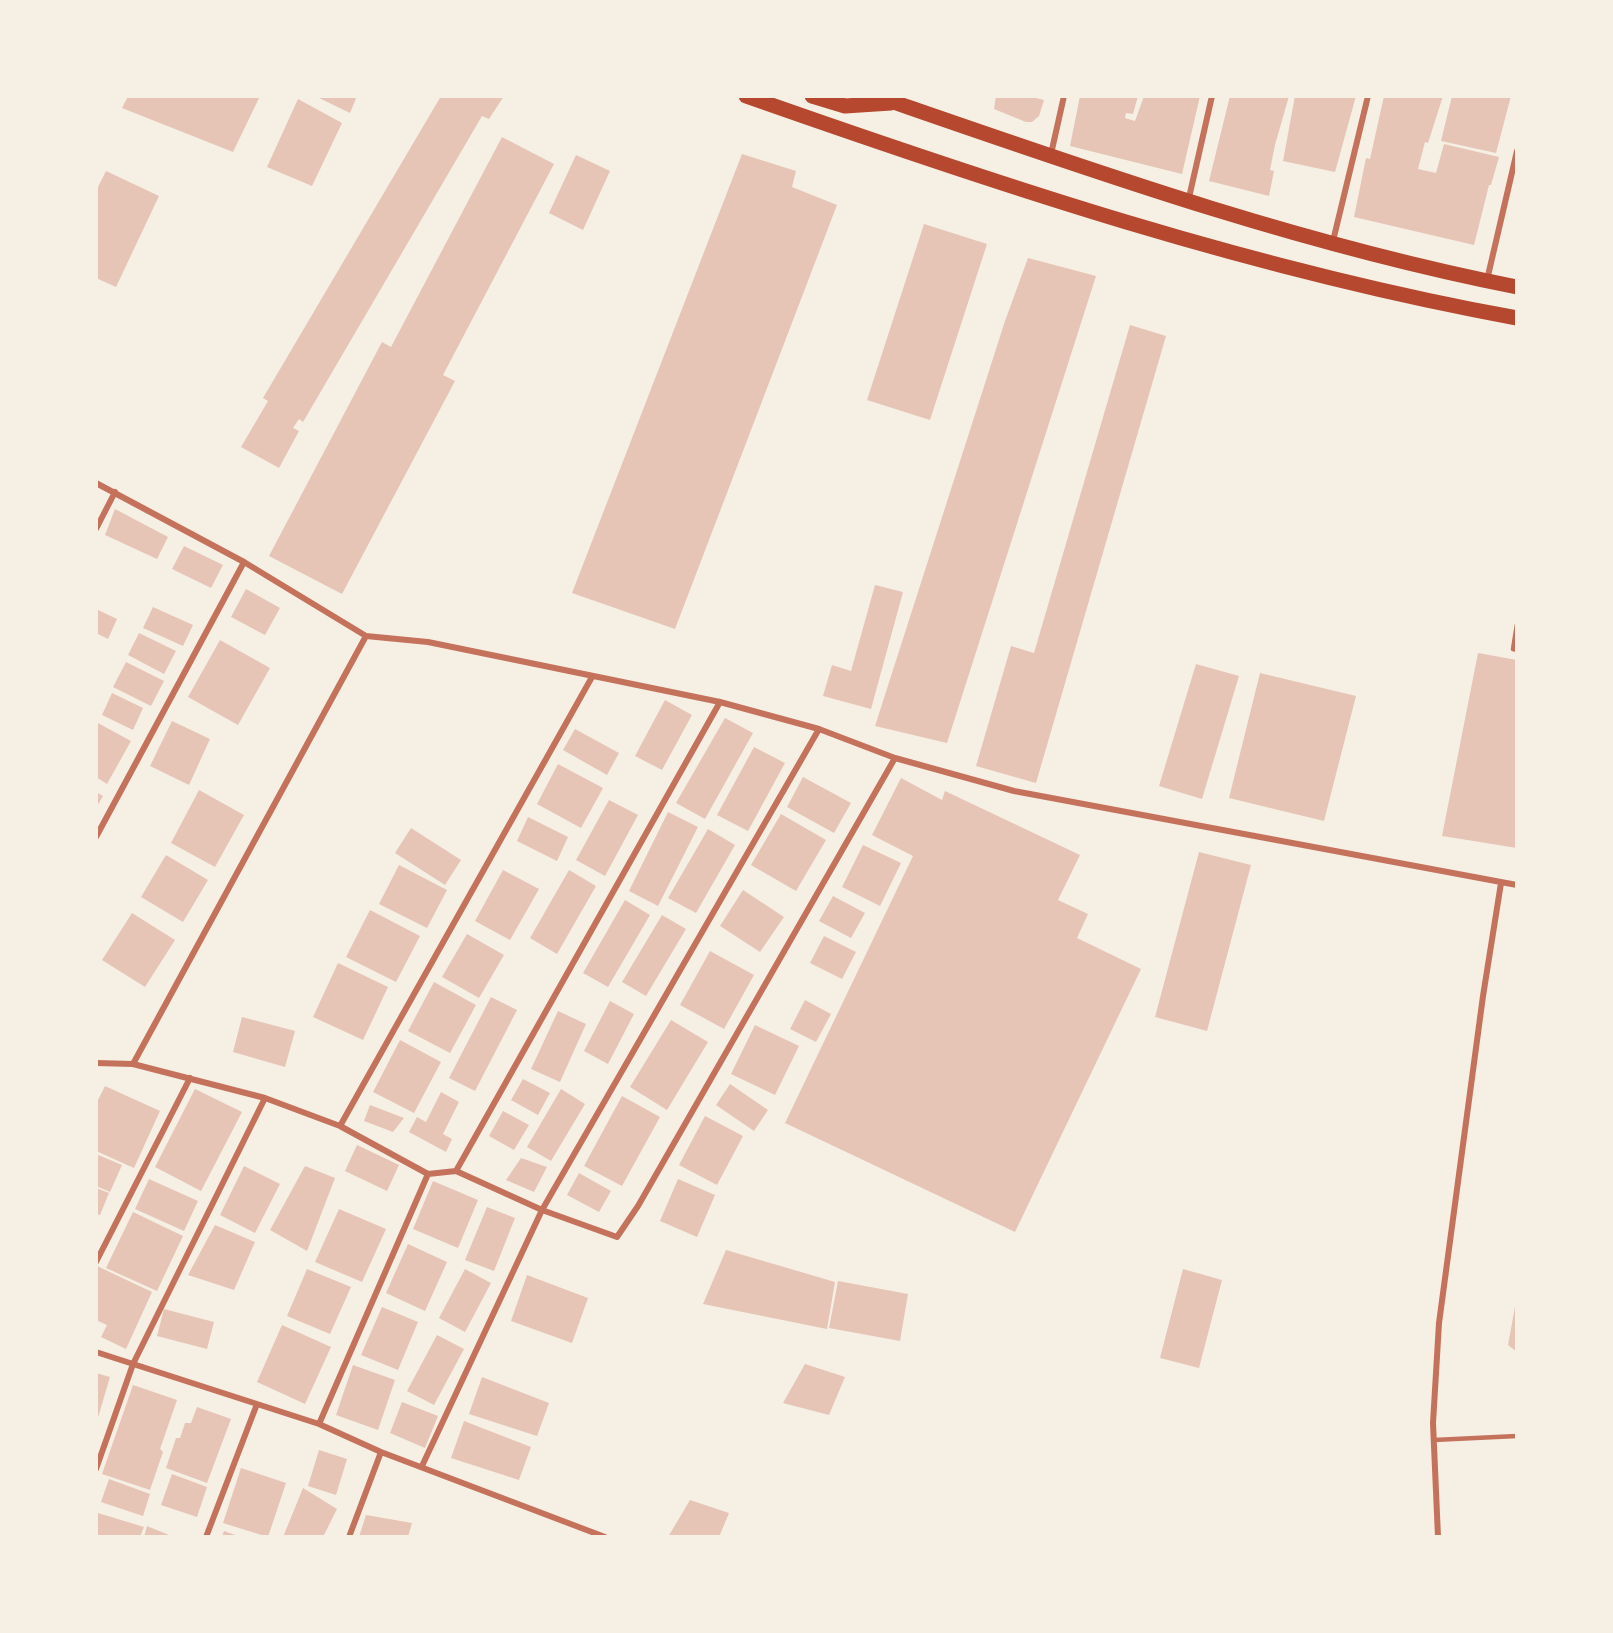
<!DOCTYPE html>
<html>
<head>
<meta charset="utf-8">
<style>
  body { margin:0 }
  #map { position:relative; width:1613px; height:1633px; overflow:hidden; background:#f6efe4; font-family:"PT Sans Narrow",sans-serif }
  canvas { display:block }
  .frame { position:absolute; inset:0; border:98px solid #f6efe4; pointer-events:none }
</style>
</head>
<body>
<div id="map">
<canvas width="1613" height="1633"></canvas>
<div class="frame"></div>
</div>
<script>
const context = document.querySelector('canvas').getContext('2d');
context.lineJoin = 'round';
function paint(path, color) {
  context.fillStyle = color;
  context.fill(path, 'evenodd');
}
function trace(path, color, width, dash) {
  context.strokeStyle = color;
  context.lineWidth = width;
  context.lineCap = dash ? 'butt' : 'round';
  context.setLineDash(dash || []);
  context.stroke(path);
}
paint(new Path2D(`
  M128,96H260L233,152L122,108Z
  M315,96H357L350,113Z
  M441,96H504L489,119L482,116L303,422L299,419L293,428L299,431L279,468L241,447L268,401L263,398Z
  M996,96H1028L1044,100L1039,116L1032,122H1026L994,109Z
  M1080,96H1138L1133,114L1126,113L1125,118L1135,121L1144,96H1200L1182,174L1070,146Z
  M1230,96H1289L1275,145L1270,170L1274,171L1269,196L1209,181Z
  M1295,96H1356L1335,172L1283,161Z
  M1384,96H1443L1428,143L1425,142L1418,169L1436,173L1444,144L1499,157L1491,185H1489L1474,245L1354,217L1366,158L1370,159Z
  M1452,96H1511L1496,153L1441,141Z
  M298,99L342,123L312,186L267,167Z
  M502,137L554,164L443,375L455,381L342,594L269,556L382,342L391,347Z
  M742,154L796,171L792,187L837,205L675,629L572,593Z
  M576,155L610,171L583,230L549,213Z
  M106,171L159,196L116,287L96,278V191Z
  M924,224L987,244L930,420L867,400Z
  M1028,258L1096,276L947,743L875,726L1005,321Z
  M1130,325L1166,336L1036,783L976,766L1011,646L1034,653Z
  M115,509L168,537L157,559L105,535Z
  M184,546L223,565L211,588L172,569Z
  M875,585L903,592L871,709L823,696L832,665L851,671Z
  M246,589L280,608L265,635L231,617Z
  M153,607L193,625L183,646L143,628Z
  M96,609L117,619L108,639L96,633Z
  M139,633L176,651L164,674L128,655Z
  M220,640L270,668L238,725L188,697Z
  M1478,653L1517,660V848L1442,836Z
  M126,662L164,681L151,706L113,687Z
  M1196,664L1239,676L1202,799L1159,786Z
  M1260,673L1356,696L1324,821L1229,798Z
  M112,693L143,708L133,730L102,715Z
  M665,700L692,715L662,770L635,756Z
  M725,718L753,733L705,819L676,803Z
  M172,721L210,739L189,785L150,766Z
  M96,722L131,741L107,784L96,777Z
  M575,729L619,753L607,775L563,750Z
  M754,747L785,763L748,831L717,815Z
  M558,764L603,788L581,828L537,804Z
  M803,777L851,803L834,833L787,807Z
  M901,778L942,800L945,791L1080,855L1058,900L1088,914L1077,938L1141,969L1015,1232L785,1123L913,856L872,835Z
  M199,790L244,815L215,867L171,843Z
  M96,792L103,796L96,808Z
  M609,800L638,815L605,876L576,860Z
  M668,812L698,827L658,906L629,891Z
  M781,814L826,840L796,891L751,865Z
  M528,817L568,837L557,861L517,841Z
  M411,828L461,860L445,885L395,853Z
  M708,829L735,845L696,913L668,898Z
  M863,845L901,863L880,906L842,887Z
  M1199,852L1251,865L1207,1031L1155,1017Z
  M166,855L208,880L183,922L141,897Z
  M399,865L447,890L427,928L379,904Z
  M503,870L539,889L510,940L475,921Z
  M569,870L596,886L557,954L530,938Z
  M743,890L784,917L760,952L720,926Z
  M833,896L865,913L851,938L819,921Z
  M625,900L650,915L608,987L583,973Z
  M370,910L420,936L396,982L346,957Z
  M132,913L175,940L145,987L102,960Z
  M662,915L686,929L646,996L622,982Z
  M467,934L504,955L479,998L442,977Z
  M824,936L856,952L842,979L810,963Z
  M710,951L754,975L724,1029L680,1005Z
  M338,963L388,987L363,1040L313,1017Z
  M434,982L476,1005L450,1053L408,1031Z
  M491,997L517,1010L475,1091L449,1078Z
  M805,1000L831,1014L816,1042L790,1029Z
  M610,1001L634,1014L608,1064L584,1051Z
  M558,1011L586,1024L560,1082L531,1069Z
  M242,1017L295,1031L285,1067L233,1052Z
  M671,1020L708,1042L667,1110L630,1087Z
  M755,1025L799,1046L775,1095L731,1074Z
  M400,1040L441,1062L414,1113L373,1092Z
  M523,1079L550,1093L538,1115L511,1100Z
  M730,1084L768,1110L754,1131L716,1105Z
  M105,1086L160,1111L134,1168L96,1151V1104Z
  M195,1089L242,1112L201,1191L155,1167Z
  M561,1089L585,1104L551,1161L527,1147Z
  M441,1092L459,1102L443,1134L452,1139L446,1152L409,1132L417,1117L426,1122Z
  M622,1096L660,1117L622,1186L584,1166Z
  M370,1105L404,1118L393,1132L364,1121Z
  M503,1111L529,1125L514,1150L489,1136Z
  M705,1116L743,1136L717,1185L679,1165Z
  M357,1145L399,1165L387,1191L345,1171Z
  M96,1154L122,1165L110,1192L96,1186Z
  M521,1158L547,1167L534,1192L506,1180Z
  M244,1166L280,1184L255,1233L220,1215Z
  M305,1166L335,1178L307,1251L270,1230Z
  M579,1173L611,1191L599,1212L567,1195Z
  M149,1179L198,1201L184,1231L135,1209Z
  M678,1179L715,1195L697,1237L660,1221Z
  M433,1181L478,1200L458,1248L413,1229Z
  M96,1188L109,1193L100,1215L96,1214Z
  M487,1207L515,1218L494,1271L465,1260Z
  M339,1209L386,1229L362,1282L315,1262Z
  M133,1212L183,1236L157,1291L106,1268Z
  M215,1225L255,1242L234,1290L188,1275Z
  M408,1244L447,1262L425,1311L386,1293Z
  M726,1250L835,1282L827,1329L703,1304Z
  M97,1266L152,1292L126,1349L101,1337L107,1325L96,1320Z
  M307,1269L351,1287L330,1334L287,1316Z
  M465,1269L491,1283L465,1332L439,1318Z
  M1183,1269L1222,1280L1199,1368L1160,1358Z
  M527,1275L588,1298L572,1343L511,1321Z
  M838,1281L908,1294L900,1341L829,1328Z
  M1516,1301H1517V1352L1508,1345Z
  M382,1307L418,1322L398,1370L361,1355Z
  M164,1309L214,1322L207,1349L157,1336Z
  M282,1325L331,1347L305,1404L257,1382Z
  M437,1335L464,1349L434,1405L407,1391Z
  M805,1364L845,1377L829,1415L783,1403Z
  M353,1365L395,1380L378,1430L336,1415Z
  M96,1373L110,1377L97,1421H96Z
  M482,1377L549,1403L537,1436L469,1414Z
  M133,1385L177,1400L160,1449L163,1452L150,1490L102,1474Z
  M402,1402L438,1416L425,1448L390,1433Z
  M197,1407L231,1419L207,1483L166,1468L176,1438H180L185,1423H191Z
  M464,1421L531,1447L519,1480L451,1458Z
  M319,1450L347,1459L336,1495L308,1486Z
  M241,1468L286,1483L268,1537L223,1523Z
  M172,1474L207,1487L197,1517L161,1505Z
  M109,1479L150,1494L143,1516L101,1502Z
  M303,1488L337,1509L323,1537H283Z
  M690,1500L729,1513L719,1537H668Z
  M98,1513L144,1527L140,1537H96Z
  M366,1515L412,1523L408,1537H359Z
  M147,1526L174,1537H144Z
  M224,1531L241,1537H222Z`), '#e6c5b7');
trace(new Path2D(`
  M1517,624L1513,649L1517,650
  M1434,1440L1517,1436`), '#c5725c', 4.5);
trace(new Path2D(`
  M1051,154L1064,96
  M1188,202L1212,96
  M1333,241L1368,96
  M1487,280L1517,151
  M96,483L244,562L366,636L428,642L720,702L819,729L895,758L1014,791L1517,885
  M96,529L115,492
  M96,837L244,562
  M96,1063L133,1064L265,1098L340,1126L428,1174L456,1171L542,1210L617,1237L638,1206L895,758
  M133,1064L366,636
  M340,1126L592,677
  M456,1171L720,702
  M96,1262L190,1078
  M96,1352L319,1424L381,1452L605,1537
  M319,1424L428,1174
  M422,1466L542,1210L819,729
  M96,1469L133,1364L265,1098
  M206,1537L257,1404
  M349,1537L381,1452
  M1438,1537L1433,1423L1439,1323L1483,996L1501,883`), '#c5725c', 6);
trace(new Path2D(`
  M746,96C999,185 1253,270 1517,318
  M812,96L845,106L891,103
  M876,96C1087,169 1298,244 1517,287`), '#b5482f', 15);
</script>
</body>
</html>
